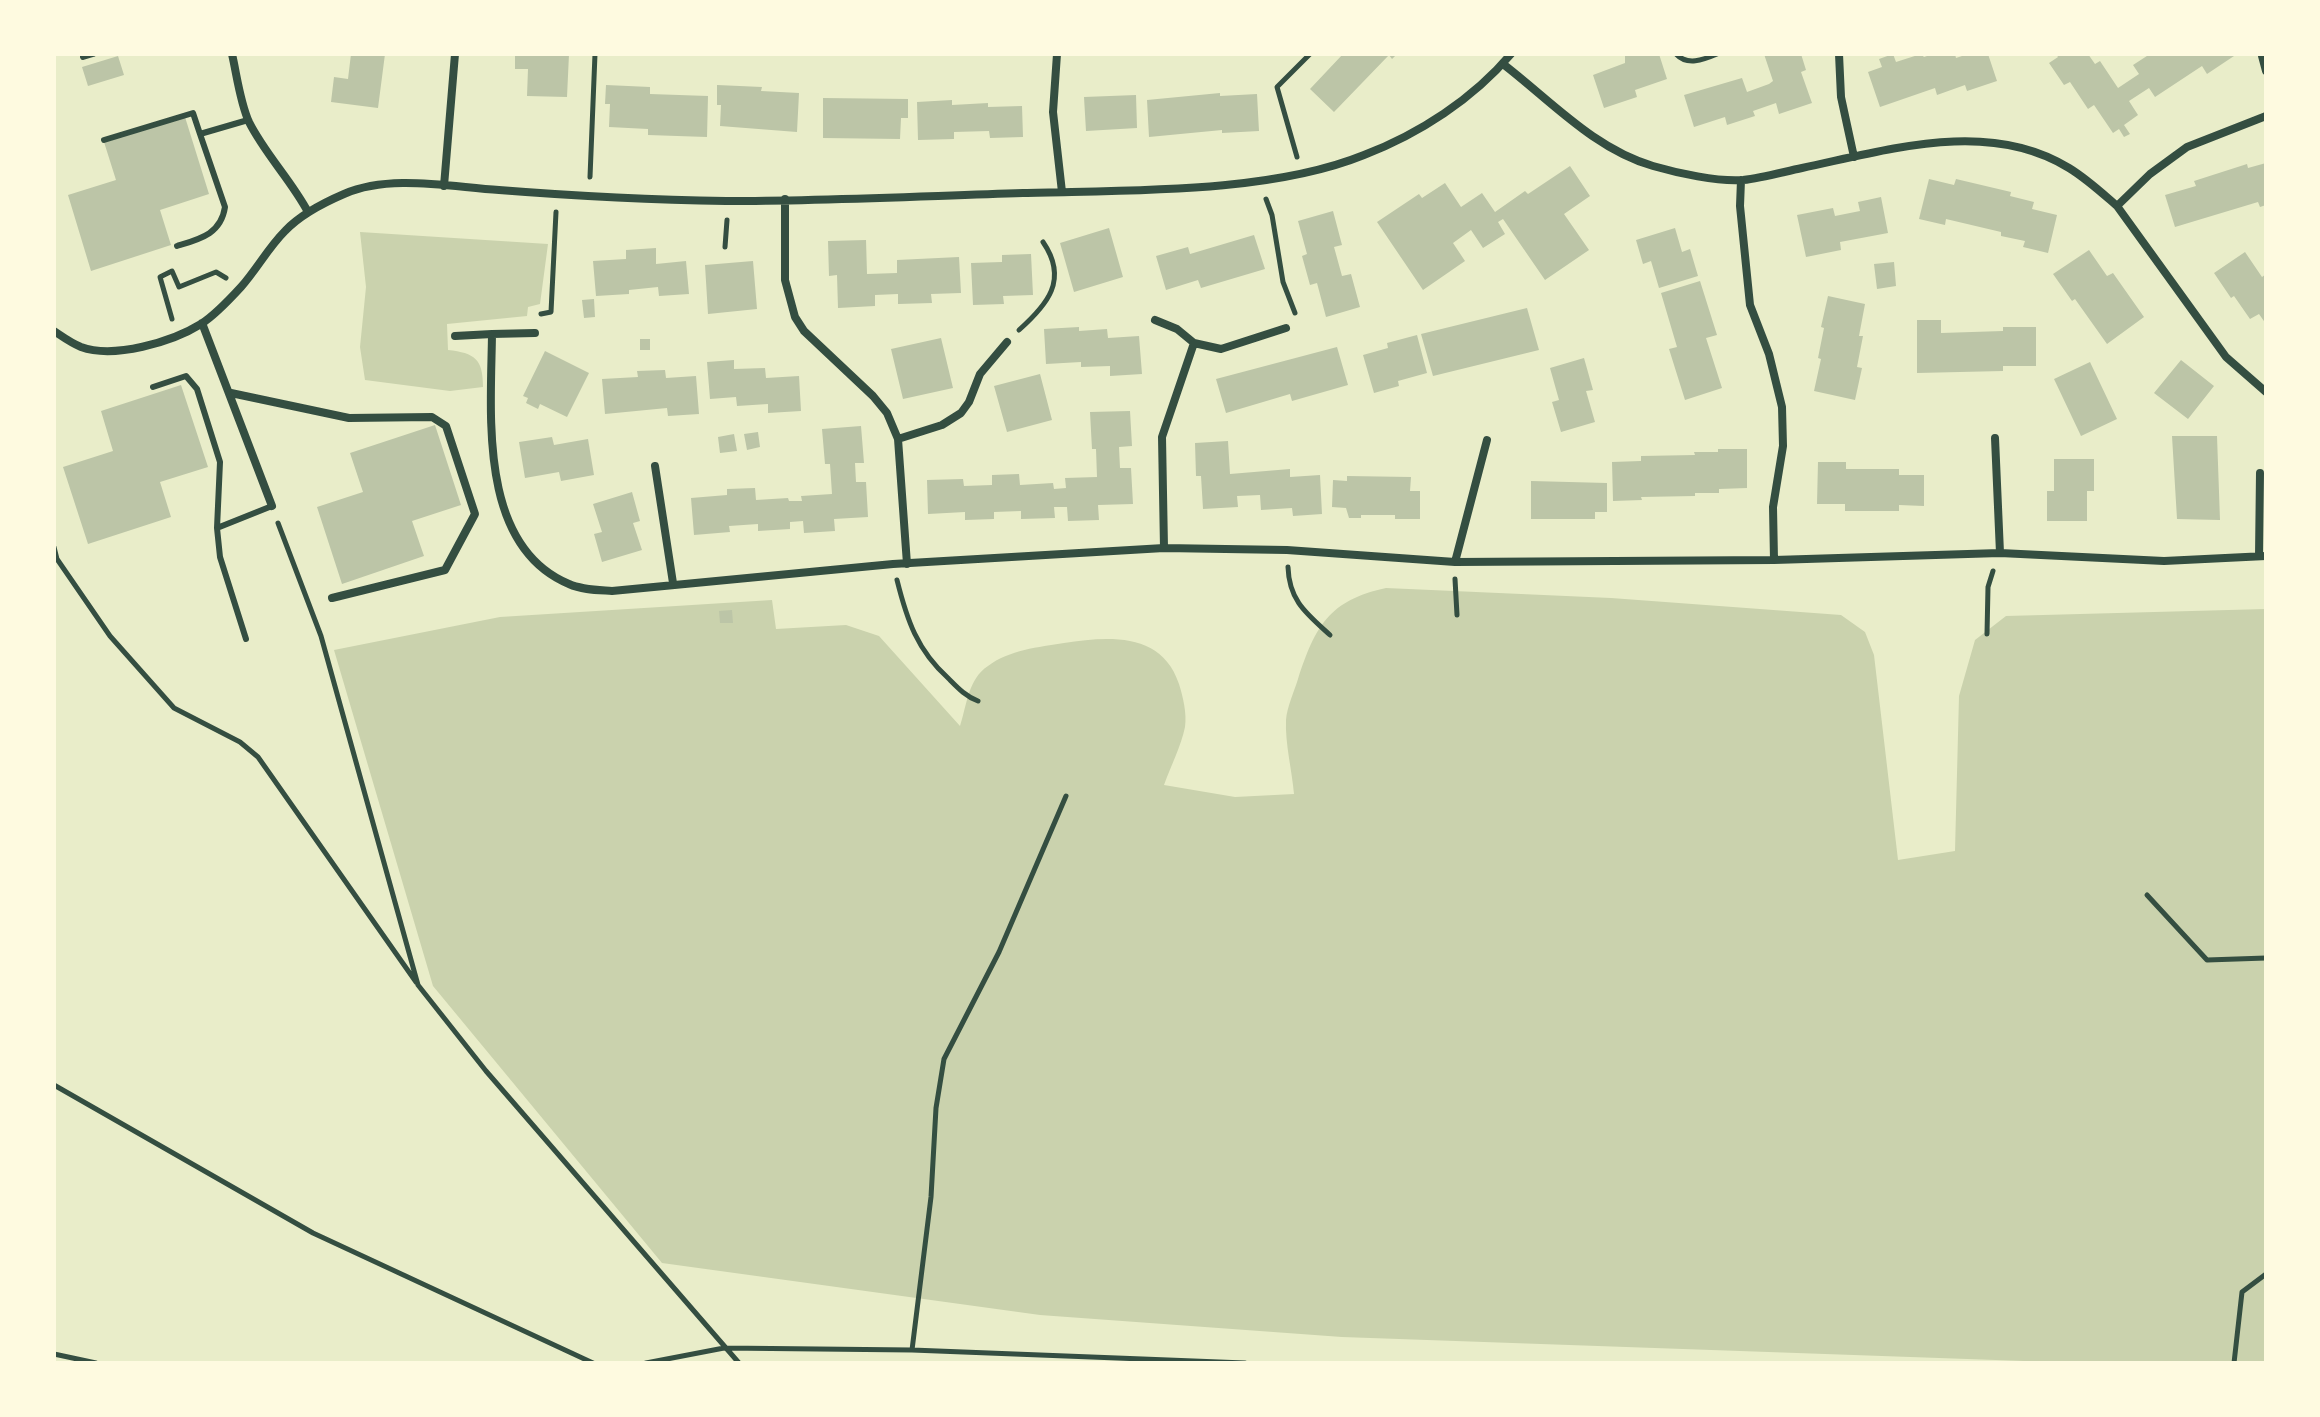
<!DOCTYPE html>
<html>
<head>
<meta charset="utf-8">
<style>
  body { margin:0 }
  #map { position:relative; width:2320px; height:1417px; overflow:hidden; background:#e9edc9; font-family:"Zilla Slab",serif }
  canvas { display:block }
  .frame { position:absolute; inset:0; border:56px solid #fefae0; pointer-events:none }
</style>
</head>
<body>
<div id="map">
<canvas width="2320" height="1417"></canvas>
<div class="frame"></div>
</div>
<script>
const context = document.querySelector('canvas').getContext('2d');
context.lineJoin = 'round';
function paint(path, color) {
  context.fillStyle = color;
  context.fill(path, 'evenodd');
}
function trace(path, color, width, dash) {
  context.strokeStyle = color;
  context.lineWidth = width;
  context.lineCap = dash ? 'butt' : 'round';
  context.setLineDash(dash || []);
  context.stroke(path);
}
paint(new Path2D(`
  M360,232L548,244L540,304L528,307L527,316L447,324L448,350C475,353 483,359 483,387L450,391L365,380L360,347L366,287Z
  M1386,588L1611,598L1841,615L1865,632L1874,655L1898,860L1955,851L1959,696L1975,640L2006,616L2266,609V1363H2081L1342,1337L1040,1315L662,1263L433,986L334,650L500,617L772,600L776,629L846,625L879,636L960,726C967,705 968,679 988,666C1009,650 1039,647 1064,643C1109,636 1162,632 1179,684C1183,697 1187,713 1185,727C1181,746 1171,766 1164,785L1235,797L1294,794C1292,770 1285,744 1286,720C1287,707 1294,692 1298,679C1315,627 1329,600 1386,588Z`), '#cad2ad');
paint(new Path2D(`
  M351,54H385L378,108L331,102L334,77L348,79Z
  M515,54H569L567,97L527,96L528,69H515Z
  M1343,54H1397L1392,59L1389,55L1334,112L1310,89Z
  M1625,54H1659L1667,79L1635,90L1637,97L1604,108L1593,75L1625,63Z
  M1764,54H1801L1806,70L1801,72L1812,103L1779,114L1776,103L1753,111L1755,116L1727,125L1725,117L1694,127L1684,95L1742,78L1747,92L1769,84L1773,81Z
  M1893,54L1896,62L1921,54L1924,57L1933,54H1955L1956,58L1968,54H1988L1997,81L1967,91L1965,85L1937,95L1935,88L1880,107L1868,72L1882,67L1879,59Z
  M2056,54H2088L2095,64L2100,61L2118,88L2139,74L2133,65L2150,54H2237L2207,74L2202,66L2155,97L2149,88L2129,101L2138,115L2124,125L2130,134L2124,137L2119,129L2113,133L2094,105L2088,109L2070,82L2064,85L2049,63L2058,57Z
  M118,56L124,75L88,86L82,67Z
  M606,85L650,87V94L708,96L707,137L648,135V129L609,127L610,104H605Z
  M717,85L762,87L761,91L799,93L797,132L720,126L721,105H717Z
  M1220,93V96L1257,94L1259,131L1222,133V130L1149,137L1147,100Z
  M1136,95L1137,128L1086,131L1084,97Z
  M823,98L908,99V118H901L900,139L823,138Z
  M952,100V105L988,103V107L1022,106L1023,137L990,138L989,131L954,132V139L918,140L917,102Z
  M185,117L209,194L160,210L171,245L91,271L68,195L116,180L104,142Z
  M2266,163V205L2260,207L2258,202L2175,227L2165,195L2196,186L2194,181L2247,164L2248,168Z
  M1570,166L1590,196L1564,214L1589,250L1545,280L1503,219L1498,222L1505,234L1483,248L1471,230L1453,243L1465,261L1423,290L1377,222L1419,194L1422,198L1445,183L1461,207L1482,193L1495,212L1525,191L1528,194Z
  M1929,179L1954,185L1956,179L2011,192L2010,196L2034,202L2032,209L2057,215L2048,253L2023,247L2025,241L2001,236V232L1946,219L1945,225L1919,219Z
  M1881,197L1888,233L1840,242L1841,250L1806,257L1797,215L1833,208L1835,216L1860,211L1858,202Z
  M1333,211L1342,245L1334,247L1342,276L1351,274L1360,307L1326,317L1317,283L1310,285L1302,256L1307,254L1298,221Z
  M1109,228L1123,277L1074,292L1060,243Z
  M1675,228L1682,252L1690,249L1698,276L1659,288L1651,261L1643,264L1636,240Z
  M1254,235L1265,269L1201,288L1198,280L1166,290L1156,256L1188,247L1190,254Z
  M866,240L867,274L897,273V260L959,257L961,293L931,294L932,303L898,304V294L875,295V306L838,308L837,275L829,276L828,241Z
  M656,248V264L686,261L689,294L659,296L658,287L629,290V294L596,296L593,261L626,259V250Z
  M2089,250L2107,276L2113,273L2144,317L2107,344L2075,299L2072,301L2053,274Z
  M2245,252L2262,277L2266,274V324L2259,314L2250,319L2234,296L2231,298L2214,273Z
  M1031,254L1033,295L1003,296L1004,304L973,305L971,263L1002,262V255Z
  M753,261L757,309L708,314L705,265Z
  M1894,262L1896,286L1877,289L1874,264Z
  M1700,281L1717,335L1706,338L1722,388L1685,400L1669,349L1677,347L1661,293Z
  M1828,296L1865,304L1859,336H1863L1857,367L1862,368L1855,400L1814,391L1821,359L1818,358L1824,328L1821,327Z
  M594,299L595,317L584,318L582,300Z
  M1527,308L1539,350L1433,376L1421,334Z
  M1917,320H1941V333L2003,331V327H2036V366H2003V371L1917,373Z
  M1079,327V331L1107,329L1108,338L1139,336L1142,374L1110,376V366L1081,367V362L1046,364L1044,329Z
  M1417,335L1427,373L1398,381L1399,386L1374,393L1363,355L1388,348L1387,343Z
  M941,338L953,388L903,399L891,349Z
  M640,339H650V350H640Z
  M1337,347L1348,385L1292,401L1290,394L1226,413L1216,379Z
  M545,351L589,373L567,417L540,404L538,409L526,403L528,398L523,396Z
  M1584,358L1593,390L1586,391L1595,422L1561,432L1552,402L1559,400L1550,368Z
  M734,360V369L765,368L766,378L799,376L801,411L768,413V404L737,406L736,397L710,399L707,362Z
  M2181,360L2214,386L2188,419L2154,393Z
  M2090,362L2117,419L2081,436L2054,379Z
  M665,370L666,378L696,376L699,414L668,416L667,408L605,414L602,379L638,377L637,371Z
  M1040,374L1052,420L1007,432L994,386Z
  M181,385L208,467L160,482L171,517L88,544L63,467L113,451L101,411Z
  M1130,411L1132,446L1119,447L1120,468H1131L1133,504L1098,505L1099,520L1068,521L1067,507H1054L1055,518L1021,519V511L994,512V519L965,520V512L928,514L927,480L963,479L964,486L992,485V475L1019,474L1020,485L1053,483L1054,489L1066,488L1065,478L1097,477L1096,449H1092L1090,412Z
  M435,425L461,505L412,521L424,556L342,584L317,507L363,492L350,453Z
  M861,426L864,463H855L856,482H866L868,517L834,519L835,531L804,533L803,521L790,522V529L758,531V524L729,526L730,532L694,535L691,498L727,495V489L755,488L756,500L788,498L789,501H802L801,496L832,494L830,464H825L822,429Z
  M758,432L760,447L747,450L744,434Z
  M734,434L737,451L720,453L718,437Z
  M2172,436H2217L2220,520L2177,519Z
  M552,437L554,445L588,439L594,475L561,481L559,472L525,478L519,442Z
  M1228,441L1230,474L1290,469V477L1320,475L1322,514L1293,516L1292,508L1261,510L1260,495L1237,496L1238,507L1203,509L1201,476H1196L1195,443Z
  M1718,449H1747V488L1719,489V493H1695V496L1641,497L1642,500L1613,501L1612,462L1641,461V456L1695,455L1694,452H1718Z
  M2054,459H2094V491H2087V521H2047V491H2054Z
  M1818,462H1846V469H1899V475H1924V506L1899,505V511H1845V504H1817Z
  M1347,476L1411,477L1410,491H1420V519H1395V515H1361V518H1349L1346,508L1332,507L1333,480L1347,481Z
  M1531,481L1607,483V512H1595V519H1531Z
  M632,492L640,521L633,523L642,550L602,562L594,534L602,532L593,504Z
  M732,610L733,623H720L719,611Z`), '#bcc5a7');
trace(new Path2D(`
  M1676,54C1687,66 1703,60 1717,54
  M1297,157L1277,87L1310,54
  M590,177L595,54
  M1266,199L1272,215L1283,282L1295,313
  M725,247L727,220
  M541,314L551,312L556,212
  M172,319L160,277L172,271L179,287L216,272L226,278
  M1019,330C1047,305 1069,280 1043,242
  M278,523L321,636L418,985L486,1071L739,1363
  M54,547L57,559L110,636L174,708L240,742L258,757L416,982
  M1288,567C1289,601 1307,614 1330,635
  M1455,579L1457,615
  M897,580C907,620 917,650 948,678C957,687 965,696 978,701
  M1987,634L1988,587L1993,571
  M2147,895L2207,960L2266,958
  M54,1085L313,1233L593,1363
  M912,1350L931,1197L936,1108L944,1059L999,952L1066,796
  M54,1354L96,1363
  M646,1363L724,1348L912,1350L1245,1363
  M2234,1363L2242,1292L2266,1274`), '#344e41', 5);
trace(new Path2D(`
  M83,57L93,54
  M104,140L193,113L200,134L248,120
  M177,246C200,239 221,234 225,207L200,134
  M153,387L186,376L197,389L220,462L217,528
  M246,639L220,557L217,528L272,506`), '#344e41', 6);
trace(new Path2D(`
  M232,54C237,76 240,102 249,122C265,154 291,180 308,212
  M1057,54L1053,112L1062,192
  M1839,54L1841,97L1854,157
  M2262,56L2266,71
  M1503,64C1550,100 1594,149 1653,166C1677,173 1718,182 1743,180C1762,178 1783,172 1802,168C1888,150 1988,118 2069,168C2087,179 2102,193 2117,206L2226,357L2266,392
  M1741,180L1740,206L1750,305L1769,354L1782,407L1783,446L1773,507L1774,560
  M444,186L455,54
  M785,199V280L795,317L804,331L873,396L887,413L898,439L907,564
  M2117,206L2150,174L2187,147L2266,116
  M1155,320L1177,329L1194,343
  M202,323L272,506
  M54,331C63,337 71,343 81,347C114,359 172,342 201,324C215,315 230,299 241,287C257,269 268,248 285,231C301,214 323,203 344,194C390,174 450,187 499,190C575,196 650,200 726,201C825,201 924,196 1023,193C1127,190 1268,194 1364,155C1419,134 1473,99 1511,54
  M535,333L492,334C491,415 478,546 569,584C582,590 598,590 612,591L893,564L1164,548L1287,550L1455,562L1774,560L2000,553L2164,561L2266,556
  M455,336L492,334
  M231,393L349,418L432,417L446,426L475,514L445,570L332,598
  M1995,438L2000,553
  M898,439L942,425L961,413L969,402L980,374L1007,342
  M655,466L673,583
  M1164,548L1162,437L1194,343L1221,349L1286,328
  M2259,556L2260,473
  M1455,562L1487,440`), '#344e41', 8);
</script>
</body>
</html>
